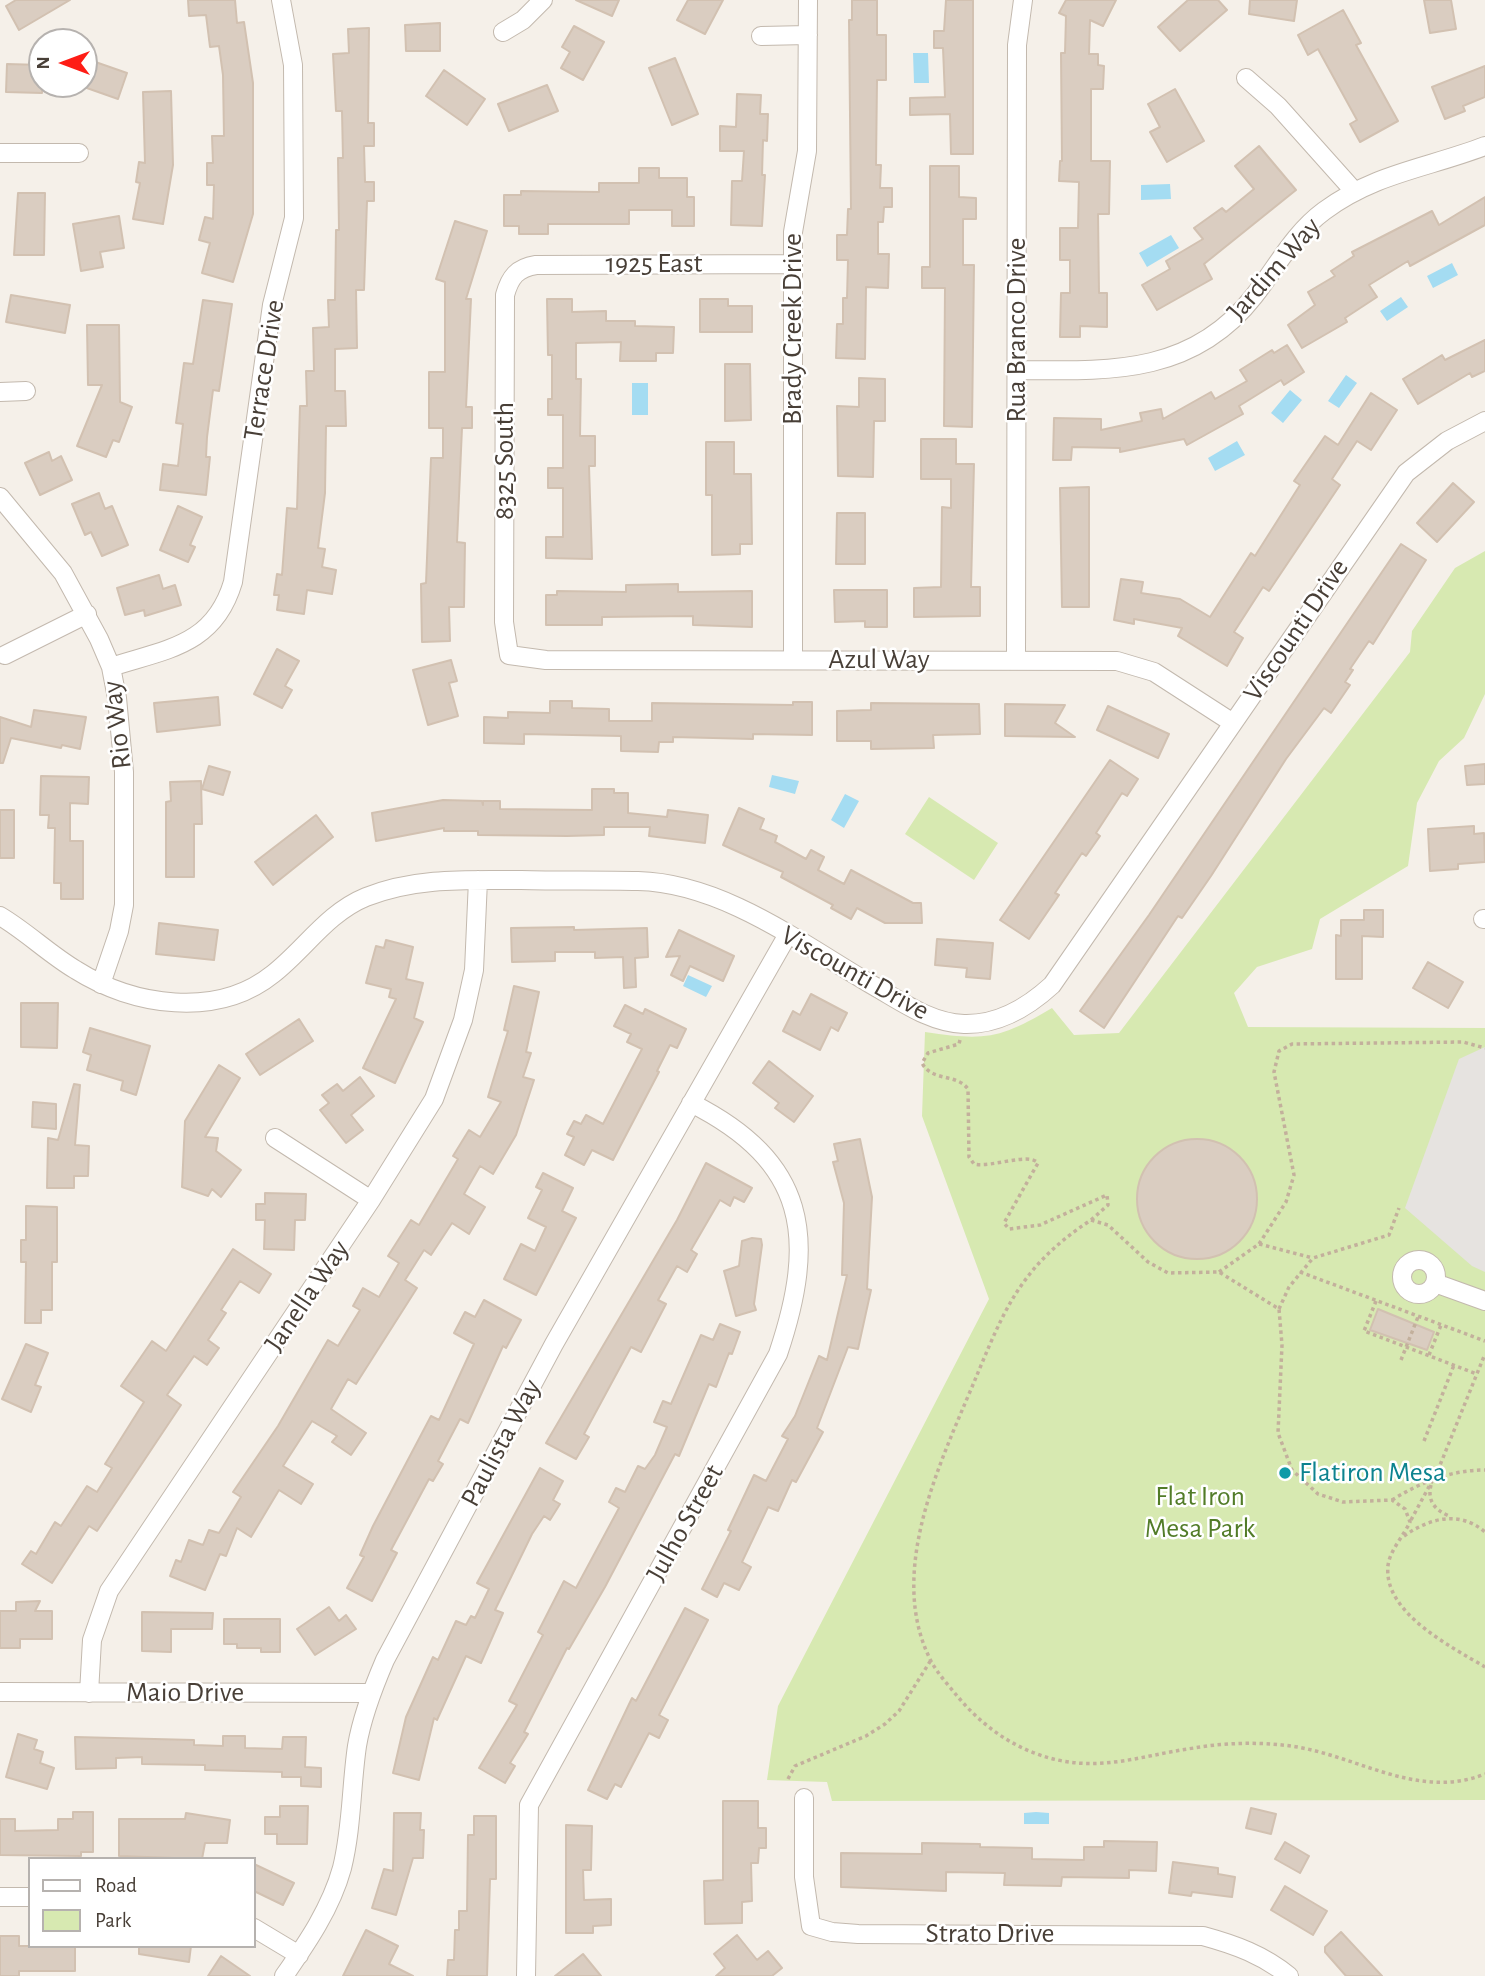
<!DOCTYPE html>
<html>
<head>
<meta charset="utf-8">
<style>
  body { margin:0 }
  #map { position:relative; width:1485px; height:1976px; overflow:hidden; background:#f5f0e9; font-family:"Alegreya Sans",sans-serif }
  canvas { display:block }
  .legend { position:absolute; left:28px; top:1857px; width:228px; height:91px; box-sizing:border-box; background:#fff; border:2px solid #b6b2af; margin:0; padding:9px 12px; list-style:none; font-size:21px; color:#483f37 }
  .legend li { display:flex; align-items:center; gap:14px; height:35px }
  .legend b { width:35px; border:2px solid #b6b2af }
  .north { position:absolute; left:28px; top:28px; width:70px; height:70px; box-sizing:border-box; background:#fff; border:2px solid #b6b2af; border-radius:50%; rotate:270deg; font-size:19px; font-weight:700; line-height:28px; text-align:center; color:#483f37 }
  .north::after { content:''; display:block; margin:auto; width:24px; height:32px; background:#fe1d16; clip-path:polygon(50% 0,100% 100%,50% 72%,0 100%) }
</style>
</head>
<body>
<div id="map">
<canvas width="1485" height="1976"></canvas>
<ul class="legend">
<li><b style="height:9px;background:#fff"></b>Road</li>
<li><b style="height:19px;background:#d7e9b1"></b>Park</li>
</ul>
<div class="north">N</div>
</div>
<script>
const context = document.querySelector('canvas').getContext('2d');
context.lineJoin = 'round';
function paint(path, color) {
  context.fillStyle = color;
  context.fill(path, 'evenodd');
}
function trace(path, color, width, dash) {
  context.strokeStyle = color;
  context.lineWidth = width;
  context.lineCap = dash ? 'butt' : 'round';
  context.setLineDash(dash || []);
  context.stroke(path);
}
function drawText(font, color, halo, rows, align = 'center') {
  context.font = font + ' "Alegreya Sans",sans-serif';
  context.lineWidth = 5;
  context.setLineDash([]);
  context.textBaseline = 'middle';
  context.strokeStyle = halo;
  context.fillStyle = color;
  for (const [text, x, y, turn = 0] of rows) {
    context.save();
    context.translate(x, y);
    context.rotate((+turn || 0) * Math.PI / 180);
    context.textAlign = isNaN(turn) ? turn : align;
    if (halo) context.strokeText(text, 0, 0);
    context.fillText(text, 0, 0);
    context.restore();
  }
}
paint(new Path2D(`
  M1485,551V694L1464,738L1439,761L1417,803L1408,866L1320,919L1312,949L1257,967L1234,993L1248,1027L1485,1028V1800L832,1801L827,1782L767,1780L778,1706L989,1299L922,1116L925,1032C985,1041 1000,1039 1052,1008L1074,1035L1119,1033L1410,652L1412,631L1455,568Z
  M929,797L998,843L974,880L905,834Z`), '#d7e9b1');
paint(new Path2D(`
  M1485,1047V1272L1472,1266L1405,1208L1459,1059Z`), '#e6e3e0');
paint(new Path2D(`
  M913,53H928L929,83H914Z
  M1170,184L1171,199L1141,200V185Z
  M1171,235L1179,248L1147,267L1139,253Z
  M1452,263L1458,275L1433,288L1427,276Z
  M1401,297L1408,307L1387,321L1380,311Z
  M1346,375L1357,383L1339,408L1328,401Z
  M632,383H648V415H632Z
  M1290,390L1302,400L1283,423L1271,413Z
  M1237,441L1245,455L1215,471L1208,458Z
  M772,775L799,781L795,794L769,787Z
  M845,794L859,801L844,828L831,820Z
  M688,975L712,986L706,997L683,986Z
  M1036,1812L1049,1813V1824H1024V1813Z`), '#a4dcf2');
const building = new Path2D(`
  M16,0H70L19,30L6,6Z
  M188,0H235L237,23L244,22L253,83V214L233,282L202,273L210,243L199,240L205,217L213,219L214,185H207V163H213L212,136H224L223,75L219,46L210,47L206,15L189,16Z
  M576,0H619L612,16Z
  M688,0H723L705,34L677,20Z
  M852,0H877V35H886V80H877L876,165H881L880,188H892V207H884L883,222H878V254H889L888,288L866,287L865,359L836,358L837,324H843V298H847L848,260H837V235H847L848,209H851L849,20H852Z
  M946,0H973V154H951L950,114L910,115V98L945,97L943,48H934V31H944Z
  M1066,0H1116L1103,26L1090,20L1089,54H1098V65L1104,66L1103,89H1091V161H1110L1109,214H1098L1099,293H1107V327L1080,326V337H1060L1061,293H1070V260H1060V228H1078L1079,182L1059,181L1060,161H1062L1061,53H1065L1066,16L1059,13Z
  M1188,0H1218L1227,10L1180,51L1158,27Z
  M1250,0H1297L1294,21L1249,14Z
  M1424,0H1451L1456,29L1430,33Z
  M1343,10L1361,43L1356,45L1398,121L1360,142L1350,124L1357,120L1318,49L1308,55L1298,35Z
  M440,23V51H406L405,25Z
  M574,26L604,42L583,80L561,68L570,52L562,47Z
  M369,28L368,123H374V146H364L365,182H374V201H367L364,290H356L357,348L335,349V391H345L346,426H326L325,493L318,548L325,549L322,567L336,570L332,594L307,590L304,614L277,610L279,595H274L277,574L282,575L287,508L297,509L300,406H307L306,371H314L313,328L329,327L328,300H335L336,230H339L338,158H343L342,111H336L333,54L349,53L348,29Z
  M84,58L127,73L118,99L84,87Z
  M675,58L698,114L672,125L649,68Z
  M7,64L42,65V93L6,92Z
  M1485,66V97L1463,106L1465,111L1445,119L1432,87Z
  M444,70L485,99L467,125L426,96Z
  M547,85L558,111L509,131L498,104Z
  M1175,89L1204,141L1167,162L1150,132L1160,127L1148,104Z
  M171,91L173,165L163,224L133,219L140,183L136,182L139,162L145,163L143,92Z
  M737,94L761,95L760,114H768L767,141L763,140L762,175H765L762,226L731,225L732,181H742L744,151H720V126L736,127Z
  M1259,146L1296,190L1204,264L1212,279L1157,310L1142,285L1170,269L1166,261L1203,239L1194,228L1222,208L1226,212L1254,189L1235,166Z
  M930,166H959V197L976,198V219H963V265H974L972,427L944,426L945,288H922V267H930Z
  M639,168H659V178H687V197H694V226H672V210H629V224H548V234H519V226H504V195H521V191L599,192V183H639Z
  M18,193H45L44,255H14Z
  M1485,197V225L1410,266L1408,261L1369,285L1377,297L1345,318L1347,322L1302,348L1288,325L1315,305L1308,292L1335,276L1331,271L1354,256L1352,252L1432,211L1439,225Z
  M119,216L124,248L100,252L103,267L81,271L73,224Z
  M455,221L487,231L466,299H471L466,407H472V428H462L457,542L465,543L464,607H449L450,641L422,642L421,584L426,583L431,458H443V428H429V372H445V282L436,279Z
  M11,295L70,305L65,333L6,322Z
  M547,299H572V312L606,311V321H635V326L674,327L673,353H656V361H620L621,342L576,343V379H581L580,436H595V466H589L592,559L546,558V537H563V488H548V468H563V415H548V399H552V355H548Z
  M700,299H728V306H752V332H700Z
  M203,300L232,304L219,391L213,390L207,437L206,457H210L206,495L160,490L163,464L178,466L183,424L176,423L184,363L193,364Z
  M87,325H119L120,402L132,407L119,442L113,440L106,457L77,446L102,385H88Z
  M1485,340V371L1472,377L1470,373L1418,404L1403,379L1442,355L1445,360Z
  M1287,345L1304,372L1284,385L1281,380L1239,406L1243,414L1187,445L1184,439L1120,452V448L1072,447L1071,460H1053L1054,418L1101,419V430L1142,421L1140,413L1161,409L1163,419L1211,392L1215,399L1247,381L1240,370L1272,350L1274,353Z
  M725,364H750L751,420L725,421Z
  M859,378L885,379V421H874L873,477L838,476L837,406L859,407Z
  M1371,393L1397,410L1371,450L1357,441L1332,479L1340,485L1269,591L1263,587L1234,632L1243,638L1227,666L1178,636L1182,628L1134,619V624L1114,620L1121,579L1143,582L1141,593L1180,599L1210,617L1251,553L1255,556L1300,485L1294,481L1325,436L1338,445Z
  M921,439H956V464H974L971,587H980V616L914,617V588L941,587L942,507L951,508V479H921Z
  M706,442H734V474H751L752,544H740V554L712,555V495H706Z
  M49,452L52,461L61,456L72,480L40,495L25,463Z
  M1453,483L1474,502L1437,542L1417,523Z
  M1089,487V607H1062L1060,488Z
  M99,493L105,509L112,506L128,545L102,556L91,532L85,535L72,504Z
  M178,506L202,517L190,545L195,547L188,562L160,550Z
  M837,513H865V564H836Z
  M1401,544L1426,560L1373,644L1369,641L1350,669L1353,670L1345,682L1350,685L1331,713L1324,708L1286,759L1211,876L1182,918L1178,916L1104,1028L1080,1011L1149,915Z
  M159,575L163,589L175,585L181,605L145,616L144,610L125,615L117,588Z
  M678,584V592L752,591V627L693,625V616L602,617V625H546V595H557V591L626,592V585Z
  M834,590H887V627H865V621L835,622Z
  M277,649L299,661L285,686L292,690L282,708L254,694Z
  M451,660L457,681L449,683L458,716L428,725L413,670Z
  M218,697L220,725L157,732L154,703Z
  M550,701H572V708L609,709V721H652V703L793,705V702H812V735L753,734V739L673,737V742H659L658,752L621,751V736L524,734V744L484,743V717L508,718V712L550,713Z
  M871,703L979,704L980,734L933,735L934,748L871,749V741H837V711L871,710Z
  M1005,704L1065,705L1055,723L1075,737L1005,736Z
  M1108,706L1169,734L1158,758L1097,730Z
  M34,710L86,717L80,749L62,745L61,748L11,738L3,763H0V717L31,727Z
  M1110,760L1138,779L1127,796L1122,793L1096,833L1100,836L1086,856L1082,853L1055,893L1059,895L1029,939L1000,920Z
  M1485,764V784L1467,785L1465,766Z
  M209,766L230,772L223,795L202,789Z
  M41,776L89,777L88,804L70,803V841H83V899H61V883H54L55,828H48L49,815H40Z
  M201,781L202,824H194V877H166V802L171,801L170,782Z
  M592,789H614V793H628V813L667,817L668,810L708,815L705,843L649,836L650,827H604V835L567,836L478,835V831H444V828L376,841L372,813L443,800L482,801L483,805V801H500V809L592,810Z
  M739,808L764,819L760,829L777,836L775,842L806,859L811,850L824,857L818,870L844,884L851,870L913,903H921L922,923H885L857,908L851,919L831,908L833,905L781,877L783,872L723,845Z
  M0,810H14V858H0Z
  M316,815L333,837L273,885L255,862Z
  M1474,826V834L1484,833L1485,862L1458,864V869L1430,871L1428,829Z
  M1364,910H1383V937L1362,936V979H1336V935L1341,936V920H1364Z
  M159,923L218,930L214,960L156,954Z
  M574,927V930L647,928L648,957L635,958L636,987L624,988L623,957L595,958V952H555V961L512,962L511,928Z
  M679,930L734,956L723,981L690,966L683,981L671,975L680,956L666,957Z
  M937,939L993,943L990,979L966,977L967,968L935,965Z
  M386,940L413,947L406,979L423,983L414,1018L423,1022L395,1083L363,1068L396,999L389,997L391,989L366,983L376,946L384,948Z
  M1428,962L1463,982L1448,1008L1413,988Z
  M514,986L539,992L526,1052L531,1053L523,1077L534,1080L516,1135L493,1174L480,1166L464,1194L485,1207L469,1234L452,1223L431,1255L424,1250L405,1280L417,1288L356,1384L348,1379L331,1409L366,1433L351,1455L332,1442L337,1436L312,1421L283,1466L313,1484L301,1504L279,1490L251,1537L237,1528L226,1556L220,1554L205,1590L170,1576L176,1560L181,1562L189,1540L203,1545L209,1530L219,1533L241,1497L233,1492L278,1426L328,1340L338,1346L360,1310L353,1306L363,1288L379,1297L399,1263L388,1256L411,1220L419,1225L458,1159L453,1156L469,1130L480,1137L501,1102L488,1097L508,1031L504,1030Z
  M811,994L847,1013L838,1031L831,1027L820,1050L783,1031L793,1011L800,1015Z
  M21,1003H58L57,1048L21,1047Z
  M625,1005L643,1014L645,1009L686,1029L677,1048L670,1045L657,1071L659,1072L613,1160L592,1150L584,1165L565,1155L574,1137L567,1134L574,1121L581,1124L586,1115L603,1124L642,1049L627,1042L631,1034L614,1026Z
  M299,1019L313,1041L260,1075L246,1054Z
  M90,1028L150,1046L136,1095L121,1090L123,1081L87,1070L91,1055L83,1052Z
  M769,1061L813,1096L794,1122L775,1108L779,1103L753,1083Z
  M219,1065L240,1078L205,1137L218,1138L216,1151L241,1170L221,1197L212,1189L208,1196L182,1187L185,1121Z
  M360,1077L374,1096L351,1115L363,1130L346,1143L320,1110L329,1103L322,1095L337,1084L343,1091Z
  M74,1084L80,1085L75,1145L89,1146L88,1176H74V1188H47L48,1138L58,1140Z
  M33,1102L56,1104V1129L32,1127Z
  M1137 1199a60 60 0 1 1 120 0a60 60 0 1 1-120 0Z
  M860,1139L872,1197L867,1289L871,1290L858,1349L848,1347L817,1428L823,1432L796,1482L792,1480L778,1511L768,1507L742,1562L751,1567L739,1590L724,1583L717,1597L702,1589L731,1531L728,1530L754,1475L766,1481L788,1439L782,1436L795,1416L819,1356L827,1360L847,1275H842L844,1203L833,1162L838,1161L834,1144Z
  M706,1163L752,1188L744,1202L734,1197L730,1206L720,1200L691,1250L697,1254L687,1272L677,1266L658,1300L666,1304L641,1352L631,1347L584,1434L589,1437L576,1459L546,1443L677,1220Z
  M543,1173L573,1188L562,1211L576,1218L536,1295L504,1279L521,1244L535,1251L546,1227L528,1218L542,1190L536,1187Z
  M265,1193L306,1194L305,1220H295L294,1250L264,1249L265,1220H256V1204H265Z
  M26,1206L57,1207V1262H52V1310H41V1323H25L26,1262H21V1240H26Z
  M752,1238L761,1239L762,1245L754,1304L756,1310L736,1316L724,1271L739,1266L742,1241Z
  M233,1249L271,1274L259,1293L240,1281L221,1310L226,1313L208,1340L219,1348L207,1365L194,1356L167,1395L181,1405L97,1531L89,1526L52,1583L22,1564L31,1551L36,1554L55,1522L61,1526L87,1486L97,1492L112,1468L105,1464L144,1402L121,1386L152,1341L166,1351Z
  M484,1300L521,1320L506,1348L503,1346L468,1423L460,1419L438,1461L443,1464L433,1481L429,1479L391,1550L397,1553L372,1601L347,1588L364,1557L360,1555L373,1526L431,1416L439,1420L474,1344L454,1333L465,1312L475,1317Z
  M1378,1309L1434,1332L1427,1350L1370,1330Z
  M720,1324L740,1332L732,1354L729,1353L716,1387L709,1384L679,1456L675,1454L605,1587L569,1649L567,1648L524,1732L528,1734L510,1763L515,1766L505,1783L479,1768L517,1705L509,1701L543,1635L538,1632L564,1581L576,1588L619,1508L609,1502L616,1488L625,1492L638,1466L645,1469L655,1455L667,1427L654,1422L663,1401L671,1404L701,1335L713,1340Z
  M26,1344L48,1353L35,1385L41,1387L31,1412L2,1399Z
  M540,1468L563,1481L553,1500L560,1504L550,1520L544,1516L532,1534L495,1610L503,1613L481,1663L466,1656L437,1720L434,1718L419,1780L393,1773L406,1717L433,1657L438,1660L456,1621L466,1625L471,1616L475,1618L489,1589L477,1583Z
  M40,1601L35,1611H52V1639H20V1648H0V1611H16V1602Z
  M329,1607L339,1621L346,1615L356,1629L315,1655L297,1629Z
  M685,1608L708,1620L659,1715L668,1720L659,1738L649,1733L621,1787L615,1784L607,1799L588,1790L632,1698L636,1701Z
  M142,1612L213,1613L212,1629H171V1652L142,1651Z
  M224,1619H280V1652H261V1648H237V1644H224Z
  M18,1734L37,1740L34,1749L43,1752L40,1763L54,1768L47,1789L6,1777Z
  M223,1736H245V1748L282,1749L283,1737H306L305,1767L321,1768V1787L301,1786V1777H282V1772L205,1770V1765L142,1764V1757L116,1758V1768L76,1769L75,1737L194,1740V1745L223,1746Z
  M723,1801H758V1828H766V1848H759L758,1863H751L752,1901L742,1902V1923L705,1924L704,1881L723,1880Z
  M280,1806H308L307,1844H277V1834H265V1817H280Z
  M1251,1808L1276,1814L1271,1834L1246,1828Z
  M73,1812H93V1852H81V1856L0,1855V1819H15V1831L58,1830V1819H73Z
  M186,1813L230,1820L227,1843H205L202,1859L119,1856V1819H185Z
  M394,1813H421L420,1830H424L423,1858H413L396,1915L372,1908L384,1869L393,1871Z
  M474,1816H496V1879H490L487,1976H447L448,1960H454L455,1930H459V1911H467L468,1835H474Z
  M566,1825L592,1826L591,1870H583L584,1900L611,1899V1925L593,1926V1933H566Z
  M1104,1841L1157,1842L1156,1871L1129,1870V1878L1062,1877L1061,1886L1004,1885L1005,1873L946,1872V1891L841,1887V1853L922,1854V1843L980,1844V1847L1032,1848V1859L1084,1860V1847H1104Z
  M1285,1842L1309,1856L1300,1873L1275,1859Z
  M1173,1862L1218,1868V1874L1235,1877L1232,1897L1192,1892L1191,1896L1169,1893Z
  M254,1864L294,1883L283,1905L254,1891Z
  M1285,1886L1327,1911L1313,1935L1271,1910Z
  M366,1930L398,1946L389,1964L413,1976H343Z
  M1341,1932L1382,1976H1346L1325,1952V1947Z
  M737,1935L757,1960L768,1951L782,1968L772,1976H716L725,1968L714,1954Z
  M0,1936H19V1946H75V1971H19V1976H0Z
  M139,1946H191L189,1962L139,1954Z
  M583,1954L601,1976H555Z
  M221,1956L250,1976H208Z`);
paint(building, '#dacdc1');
trace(building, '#d2c1b1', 2);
const minor = new Path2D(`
  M503,32L523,20L543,0
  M761,36L808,35
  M1246,78L1278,106L1354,191
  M0,153H79
  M792,264L536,265C517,268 510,277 505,295L504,622L509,655L546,660L1117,661L1154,672L1233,723
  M1017,370C1107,371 1192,376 1254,296C1277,267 1293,234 1324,211C1375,173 1428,168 1485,146
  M0,392L26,391
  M0,497L63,573L99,639L111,667L117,698L124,772V905L119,931L101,984
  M5,655L87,614
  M793,660V232L807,151L808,0
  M1016,660L1017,45L1023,0
  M111,667C166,649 214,646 233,582L272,305L294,218L293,65L281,0
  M0,916C27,932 49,954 76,970C133,1006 217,1019 273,974C305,949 327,913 366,897C416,877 469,880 521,880C560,881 599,880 638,881C723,883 802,944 874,986C902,1002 931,1023 964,1024C999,1025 1028,1007 1052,985L1406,473L1447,441L1485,421
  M1483,919H1485
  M275,1138L371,1200
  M1402 1277a17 17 0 1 1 34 0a17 17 0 1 1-34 0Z
  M1435,1283L1485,1301
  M0,1692L370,1693
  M89,1693L92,1640L109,1591L371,1200L434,1099L463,1020L474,970L478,880
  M804,1798V1877L811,1926L832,1932L858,1934L1203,1936C1236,1945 1263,1955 1289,1976
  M0,1897H30
  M254,1928L299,1955
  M284,1976C307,1943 331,1908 342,1868C352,1828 351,1787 357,1746C362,1716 373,1688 385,1660L554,1344L787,936
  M526,1976L529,1805L778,1354C817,1238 808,1162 691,1103`);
trace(minor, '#c3b9ae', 20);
trace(new Path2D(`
  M960,1040L959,1044L928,1053L922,1063C932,1082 956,1073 968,1089L969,1157L974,1164C991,1168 1029,1152 1038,1163L1004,1223L1009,1229L1040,1225L1107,1195L1108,1205L1091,1220
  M1259,1244L1286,1202L1294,1175L1274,1072L1279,1051L1292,1044L1463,1042L1485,1048
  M1219,1272L1259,1244L1313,1258
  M1300,1272L1485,1341
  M1376,1301L1364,1331L1477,1374
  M1279,1309L1289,1287L1313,1258L1389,1235L1399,1208
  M1429,1355L1441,1325
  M1401,1360L1418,1317
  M1424,1441L1454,1365
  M1431,1485C1427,1501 1435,1510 1449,1516
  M1392,1500C1421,1482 1451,1470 1485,1470
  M1411,1520L1438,1470L1485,1354
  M1404,1536C1430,1518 1459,1510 1485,1532
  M1485,1667C1452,1647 1383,1613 1388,1566C1389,1552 1404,1535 1410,1522L1405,1509L1392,1500L1343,1502L1318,1494L1292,1470L1278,1433L1282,1345L1279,1309L1219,1272L1168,1273L1148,1262L1108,1225L1091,1220C1013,1271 1001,1320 966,1401C933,1479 889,1579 931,1661C938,1674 949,1686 958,1697C979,1722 1006,1743 1037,1754C1095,1775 1137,1756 1194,1748C1223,1743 1254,1742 1282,1745C1352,1751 1415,1802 1485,1774
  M788,1779L795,1766L866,1736L885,1724L899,1711L931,1660`), '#c3b09c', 3.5, [3.5, 3.5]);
trace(minor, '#fff', 18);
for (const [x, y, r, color] of [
  [1285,1473,7,"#0f9aa8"]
]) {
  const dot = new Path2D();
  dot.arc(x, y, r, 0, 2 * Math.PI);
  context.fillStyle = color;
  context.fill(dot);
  trace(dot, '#fff', 2.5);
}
drawText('28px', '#483f37', '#fff', [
  ["1925 East",654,264],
  ["Jardim Way",1274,269,-49],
  ["Brady Creek Drive",793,329,-90],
  ["Rua Branco Drive",1017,330,-90],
  ["Terrace Drive",264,370,-81],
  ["8325 South",505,461,-90],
  ["Viscounti Drive",1296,630,-56],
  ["Azul Way",879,660],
  ["Rio Way",117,725,-97],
  ["Viscounti Drive",855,973,29],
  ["Janella Way",307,1296,-56],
  ["Paulista Way",501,1443,-62],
  ["Julho Street",685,1523,-61],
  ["Maio Drive",185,1693],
  ["Strato Drive",990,1934]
]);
drawText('28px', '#0d838f', '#fff', [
  ["Flatiron Mesa",1299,1473]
], 'left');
drawText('28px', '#527c28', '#fff', [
  ["Flat Iron",1200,1497],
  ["Mesa Park",1200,1529]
]);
</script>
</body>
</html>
